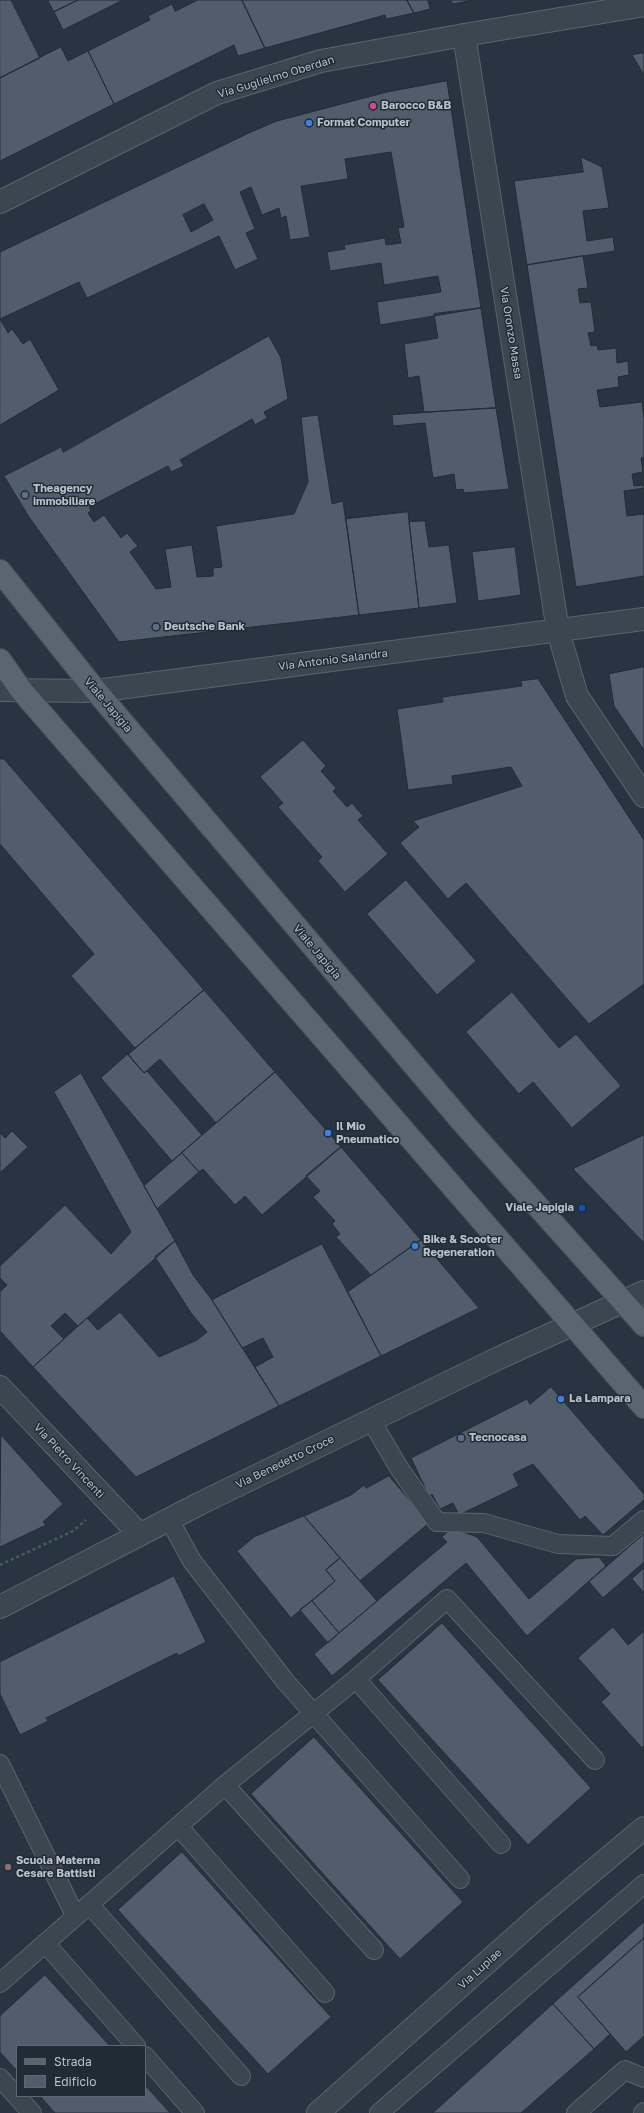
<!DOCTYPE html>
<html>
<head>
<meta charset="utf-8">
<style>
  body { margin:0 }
  #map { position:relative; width:644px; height:2113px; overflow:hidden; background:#283441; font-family:"Golos Text",sans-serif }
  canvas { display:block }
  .legend { position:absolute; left:16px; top:2045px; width:130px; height:52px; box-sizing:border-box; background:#202b36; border:1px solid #5d6772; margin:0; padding:5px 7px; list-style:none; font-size:12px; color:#b9c1cb }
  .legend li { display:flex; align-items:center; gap:8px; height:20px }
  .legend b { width:20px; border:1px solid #5d6772 }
</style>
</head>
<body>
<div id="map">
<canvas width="644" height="2113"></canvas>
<ul class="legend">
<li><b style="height:5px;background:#5a6571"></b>Strada</li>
<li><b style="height:11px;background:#515d6c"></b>Edificio</li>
</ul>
</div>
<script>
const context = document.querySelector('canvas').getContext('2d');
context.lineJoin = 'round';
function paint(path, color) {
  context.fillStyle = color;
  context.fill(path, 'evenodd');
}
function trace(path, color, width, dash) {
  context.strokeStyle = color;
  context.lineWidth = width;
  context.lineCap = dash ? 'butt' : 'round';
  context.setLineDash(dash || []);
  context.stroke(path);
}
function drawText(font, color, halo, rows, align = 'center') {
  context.font = font + ' "Golos Text",sans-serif';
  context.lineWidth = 3;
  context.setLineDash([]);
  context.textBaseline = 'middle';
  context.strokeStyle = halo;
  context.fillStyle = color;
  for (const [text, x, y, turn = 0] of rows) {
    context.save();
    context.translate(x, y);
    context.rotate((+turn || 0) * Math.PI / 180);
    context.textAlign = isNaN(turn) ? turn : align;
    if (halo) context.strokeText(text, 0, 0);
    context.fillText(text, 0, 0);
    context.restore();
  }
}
const building = new Path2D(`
  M0,0H11L40,58L0,78Z
  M48,0H78L54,12Z
  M78,0H123L63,30L54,12Z
  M198,0H242L265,48L238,56L234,45L114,104L88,51L150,20L148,16L172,4L175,11Z
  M242,0H407L414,13L386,19L385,15L265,48Z
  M407,0H428L430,9L414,13Z
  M451,0H473L453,4Z
  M61,47L68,61L88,51L114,104L0,161V78Z
  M644,53V75L632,55Z
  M447,81L481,308L380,325L377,302L441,292L438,276L384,285L381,263L330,271L327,252L345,249L344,245L385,238L386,245L401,243L398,228L404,227L391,152L345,159L348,179L301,186L310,237L290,240L286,216L281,218L279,208L262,215L251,187L240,192L255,229L246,233L258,259L235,270L219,236L87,298L79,282L0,319V252L251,132L277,121L387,92ZM204,204L213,220L191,232L183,215Z
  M581,157L602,167L609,208L583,211L587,241L613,237L615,251L527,265L514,181L583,172Z
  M583,256L588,288L578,289L580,303L591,302L595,332L588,333L591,346L597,345L598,350L616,348L617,363L628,361L629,375L618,377L619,387L597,390L600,407L642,402L644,419V457L641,458L643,472L632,474L634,486L644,485V488L624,491L627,516L644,514V576L576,587L527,265Z
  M481,308L496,408L424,412L419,376L408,378L404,344L438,338L434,314Z
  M0,319L8,333L12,329L23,344L30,339L59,390L0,425Z
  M269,336L281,358L288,399L264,412L267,418L255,425L252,419L180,460L184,466L171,472L168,466L89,507L91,510L88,513L94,522L104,515L121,538L127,533L138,546L130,552L156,589L171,587L165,549L192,545L197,577L213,576V568L222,567L216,526L294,514L308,482L301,417L318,415L332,504L343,501L359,615L119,642L29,517L4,476L61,447L63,452Z
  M496,408L509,489L464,493L463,489L456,490L454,474L433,478L425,423L393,426L392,415Z
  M408,512L419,608L359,615L346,519Z
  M425,521L429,547L449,545L457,603L419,608L409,522Z
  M515,547L521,595L478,601L472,552Z
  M644,667V750L614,706L609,674Z
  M538,679L644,840V984L589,1024L466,883L448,899L400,843L419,827L413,821L522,786L511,767L452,776L453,784L408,790L397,709L443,702L442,697L522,686L521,681Z
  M303,740L326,766L321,771L336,788L333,791L347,807L352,803L363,816L358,820L388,854L345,892L318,861L322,857L278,807L283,803L260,777Z
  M0,759H4L204,990L135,1048L71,976L94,954L0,844Z
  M406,880L476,961L437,995L367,914Z
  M204,990L275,1072L216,1123L160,1059L144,1073L128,1055Z
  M512,992L559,1048L576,1034L621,1086L572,1128L533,1082L519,1094L466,1032Z
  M128,1054L144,1073L147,1071L202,1135L172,1161L101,1078Z
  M275,1072L341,1147L262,1215L245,1196L235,1205L203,1169L199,1172L182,1153Z
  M81,1073L175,1241L78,1326L65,1313L51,1326L64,1339L33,1367L0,1331V1292L7,1285L0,1278V1266L65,1205L111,1254L131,1232L54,1092Z
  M12,1131L28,1147L0,1173V1133L5,1138Z
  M644,1135V1243L573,1169Z
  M341,1147L421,1240L371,1275L336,1237L340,1234L332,1224L335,1221L313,1197L320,1191L306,1176Z
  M182,1153L199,1172L157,1209L144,1186Z
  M421,1240L479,1308L381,1356L348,1292Z
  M175,1241L193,1275L212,1300L279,1406L136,1477L33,1367L87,1318L98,1330L120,1312L159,1357L197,1340L207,1332L191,1313L155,1257Z
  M322,1244L381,1356L279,1406L255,1367L273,1357L263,1338L242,1348L212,1300Z
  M551,1387L644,1494V1500L603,1535L585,1516L580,1520L533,1464L513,1474L519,1486L459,1515L453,1503L440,1509L432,1494L429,1496L411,1458L527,1399L530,1404Z
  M1,1435L63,1504L43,1522L46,1525L0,1547Z
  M389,1476L429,1523L360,1581L304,1516L351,1495L364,1485L366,1488Z
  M304,1516L340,1558L326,1570L335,1581L291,1618L237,1551L254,1537Z
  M452,1528L477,1537L529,1599L576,1559L599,1557L606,1566L527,1636L466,1563L332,1676L314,1654L447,1542L442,1537Z
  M644,1534V1562L603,1598L589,1582Z
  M340,1558L377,1601L339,1633L312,1601L335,1581L326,1570Z
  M644,1568V1593L632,1579Z
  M174,1576L206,1642L178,1656L177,1653L46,1718L48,1721L20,1735L0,1694V1662Z
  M312,1601L339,1633L328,1643L300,1610Z
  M442,1623L591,1788L528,1845L378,1680Z
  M613,1627L628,1645L644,1631V1745L642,1748L601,1702L610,1694L578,1658Z
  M314,1737L463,1902L400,1959L251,1794Z
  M182,1852L331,2017L268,2074L118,1910Z
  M644,1922V1938L578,1997L610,2034L594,2049L553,2004Z
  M644,1938V2036L626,2052L578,1997Z
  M45,1975L110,2046H17V2071L0,2052V2016Z
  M553,2004L594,2049L521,2113H433Z
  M145,2085L170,2113H55L40,2096H145Z`);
paint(building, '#515d6c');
trace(building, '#222d38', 1);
const lane = new Path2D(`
  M371,1420L399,1468L437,1522L484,1523L558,1544L613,1546L644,1520
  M169,1519L192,1561L285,1681L460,1879
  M356,1679L501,1844
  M0,1764L75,1915
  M225,1785L374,1950
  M178,1826L325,1993
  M89,1904L241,2076
  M45,1943L136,2046
  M0,1983L225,1785L356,1679L447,1599L595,1760
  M145,2056L195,2113
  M0,2078L32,2113
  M379,2113L644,1884
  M576,2113L625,2070L644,2078
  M643,2113L644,2112`);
const street = new Path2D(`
  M464,35L558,631L577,696L644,796
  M0,202L217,93L321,61L464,35L644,5
  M0,690L96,691L644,619
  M0,1387L139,1534
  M0,1607L201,1503L501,1357L644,1292
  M318,2113L538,1917L644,1828`);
const primary = new Path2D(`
  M0,571L96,691L464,1124L644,1325
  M0,660L21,690L644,1407`);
trace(lane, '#5a646e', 20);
trace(street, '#5a646e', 24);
trace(primary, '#454f5a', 24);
trace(new Path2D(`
  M0,1565L73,1531L86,1520`), '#485d5f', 2.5, [3, 3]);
trace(lane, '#3c4651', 18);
trace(street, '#3c4651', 22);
trace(primary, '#5a6571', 22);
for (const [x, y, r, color] of [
  [373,106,4,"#d1479c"],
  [309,123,4,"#3f7fe0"],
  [25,495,4,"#5c6f8a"],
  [156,627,4,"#5c6f8a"],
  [328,1133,4,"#3f7fe0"],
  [582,1208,4,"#1a4fb4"],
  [415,1246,4,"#3f7fe0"],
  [561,1399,4,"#3f7fe0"],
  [461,1438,4,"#5c6f8a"],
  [8,1867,4,"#8d6e63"]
]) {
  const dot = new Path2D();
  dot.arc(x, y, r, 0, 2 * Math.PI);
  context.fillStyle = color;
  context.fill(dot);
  trace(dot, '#202b36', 1.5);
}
drawText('11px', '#b9c1cb', '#202b36', [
  ["Via Guglielmo Oberdan",276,77,-17],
  ["Via Oronzo Massa",511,333,81],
  ["Via Antonio Salandra",333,660,-7],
  ["Viale Japigia",108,705,50],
  ["Viale Japigia",317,952,50],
  ["Via Pietro Vincenti",69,1461,47],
  ["Via Benedetto Croce",285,1462,-26],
  ["Via Lupiae",480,1969,-42]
]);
drawText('bold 11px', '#b9c1cb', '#202b36', [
  ["Barocco B&B",381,106],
  ["Format Computer",317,123],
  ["Theagency",33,489],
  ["immobiliare",33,502],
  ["Deutsche Bank",164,627],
  ["Il Mio",336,1127],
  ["Pneumatico",336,1140],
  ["Viale Japigia",574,1208,"right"],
  ["Bike & Scooter",423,1240],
  ["Regeneration",423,1253],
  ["La Lampara",569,1399],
  ["Tecnocasa",469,1438],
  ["Scuola Materna",16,1861],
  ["Cesare Battisti",16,1874]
], 'left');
</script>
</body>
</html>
